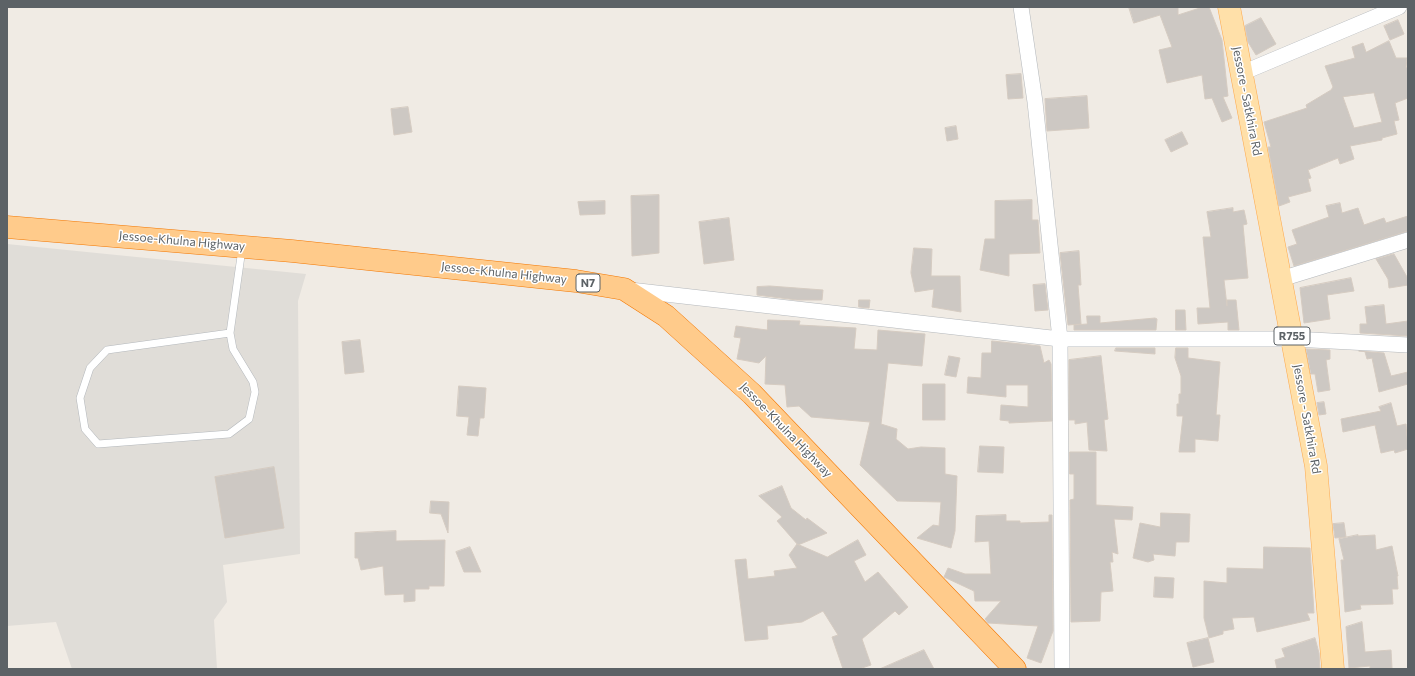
<!DOCTYPE html>
<html>
<head>
<meta charset="utf-8">
<style>
  body { margin:0 }
  #map { position:relative; width:1415px; height:676px; overflow:hidden; background:#f0ebe4; font-family:Commissioner,sans-serif }
  canvas { display:block }
  .frame { position:absolute; inset:0; border:8px solid #5c6266; pointer-events:none }
</style>
</head>
<body>
<div id="map">
<canvas width="1415" height="676"></canvas>
<div class="frame"></div>
</div>
<script>
const context = document.querySelector('canvas').getContext('2d');
context.lineJoin = 'round';
function paint(path, color) {
  context.fillStyle = color;
  context.fill(path, 'evenodd');
}
function trace(path, color, width, dash) {
  context.strokeStyle = color;
  context.lineWidth = width;
  context.lineCap = dash ? 'butt' : 'round';
  context.setLineDash(dash || []);
  context.stroke(path);
}
function drawText(font, color, halo, rows, align = 'center') {
  context.font = font + ' Commissioner,sans-serif';
  context.lineWidth = 3;
  context.setLineDash([]);
  context.textBaseline = 'middle';
  context.strokeStyle = halo;
  context.fillStyle = color;
  for (const [text, x, y, turn = 0] of rows) {
    context.save();
    context.translate(x, y);
    context.rotate((+turn || 0) * Math.PI / 180);
    context.textAlign = isNaN(turn) ? turn : align;
    if (halo) context.strokeText(text, 0, 0);
    context.fillText(text, 0, 0);
    context.restore();
  }
}
paint(new Path2D(`
  M7,244L306,274L298,301L300,554L223,565L227,602L214,620L217,669H72L56,622L7,626Z`), '#e0ddd8');
const building = new Path2D(`
  M1129,7H1178V15L1203,7H1209L1222,40L1228,96L1223,97L1232,118L1222,122L1212,98L1205,99L1202,75L1167,83L1159,50L1172,47L1160,15L1134,23Z
  M1261,18L1276,44L1256,55L1248,42L1245,26Z
  M1398,20L1404,34L1390,40L1384,26Z
  M1389,41L1396,58H1407L1406,68L1408,67V98L1395,103L1399,120L1394,121L1397,134L1382,138V140L1350,146L1354,159L1340,164L1338,158L1308,170L1311,178L1308,179L1311,191L1288,197L1290,202L1279,206L1268,147H1271L1264,122L1307,108L1306,105L1331,90L1333,87L1325,66L1355,58L1352,47L1363,43L1366,52ZM1374,93L1382,122L1354,128L1343,97Z
  M1021,74L1023,98L1008,99L1006,75Z
  M1087,96L1089,128L1047,131L1045,99Z
  M408,107L412,132L394,135L391,109Z
  M956,126L958,139L947,141L945,128Z
  M1182,132L1188,144L1171,152L1165,140Z
  M659,195V253L632,256L631,196Z
  M1032,200V220H1038L1040,253L1009,254V276L980,270L985,239H995V201Z
  M605,201V214L580,215L578,202Z
  M1340,203L1342,213L1358,208L1364,225L1384,218L1386,223L1408,216V231L1294,266L1288,247L1297,244L1292,230L1329,217L1326,206Z
  M1233,208V212L1244,210L1247,224L1243,225L1248,278L1224,280L1227,306V300H1236L1239,330H1228V322L1198,324L1197,308H1210L1203,237H1211L1207,212Z
  M729,218L734,260L704,264L699,222Z
  M914,248L932,249L931,276H960L961,312L932,307L934,289L915,292L911,273Z
  M1079,251L1081,285H1078L1081,324L1068,325L1060,253Z
  M1394,254L1407,277L1408,285L1389,288L1388,279L1376,259Z
  M1351,278L1354,291L1327,295L1330,319L1304,323L1300,288Z
  M1045,284L1048,310L1035,311L1033,285Z
  M770,286L823,290L822,300H797L757,295V287Z
  M859,300H870L869,308L859,307Z
  M1384,305L1386,324L1408,321V336L1360,333V324H1367L1365,307Z
  M1176,310H1185L1186,330H1176Z
  M1087,316H1100V323L1155,318L1157,319L1156,330H1074V325L1087,324Z
  M768,320L800,321L799,325L856,328L854,349L877,350L878,330L925,334L922,366L888,363L881,424L897,429L896,439L908,449L921,447L945,448V474L957,476L955,531L951,548L917,538L933,525L939,526L941,502L897,501L860,465L870,422L811,417L799,406L787,407L785,385L765,384L766,356L759,363L737,359L741,338L734,337L736,326L767,330Z
  M360,340L364,372L345,374L342,342Z
  M992,341L1040,346L1044,363L1049,360L1051,364L1052,421L1009,423V421L1000,420L1001,405L1028,407V385H1006V397L967,393L968,377L981,378L982,353H991Z
  M1116,348H1155V354L1115,351Z
  M1176,348H1188V358L1220,362L1216,415H1220L1218,441L1195,439V452H1179L1183,416H1177V404H1179V394H1181V376L1175,358Z
  M1306,349L1330,350V359L1326,360L1330,390L1318,392L1315,374H1311Z
  M1359,351L1384,353L1391,376L1408,372V384L1379,392L1372,358L1367,359L1365,352Z
  M949,356L960,358L956,377L945,375Z
  M1101,356L1108,419L1104,420L1107,451L1089,450L1087,422L1075,424V420H1069V360Z
  M923,384H945V420H923Z
  M459,386L486,388L484,418H480L478,436L467,435L469,417L457,416Z
  M1324,402L1326,414L1319,415L1317,403Z
  M1391,403L1397,426L1406,424L1408,449L1395,453L1394,450L1381,453L1375,425L1343,432L1341,419L1381,411L1379,407Z
  M980,446L1004,447L1003,473L978,472Z
  M1070,452H1096V505L1133,507L1132,520L1114,519L1118,554L1112,552L1113,562H1110L1113,591L1101,592L1100,621L1071,622L1070,500L1074,499V474H1070Z
  M274,467L284,528L225,538L215,477Z
  M782,486L791,508L806,520L807,518L827,533L798,545L777,521L782,517L759,496Z
  M431,501L449,502L448,533L441,514L430,513Z
  M1161,513L1190,514L1189,542H1176L1175,556L1153,554L1154,560L1148,562L1133,558L1140,523L1160,527Z
  M1006,515V521H1020V523L1049,522V515H1052L1053,631L1041,663L1027,658L1038,626L988,623L985,619L1001,601H975L974,591L944,577L948,568L965,574H991L989,541L975,542L976,516Z
  M1344,523L1346,537L1335,538L1333,524Z
  M396,531V541L445,540L444,586H429V589H415V601L404,602V594L385,595L383,566L361,570L358,558H355V533Z
  M1358,535V536L1375,535L1376,550L1392,546L1398,576H1397L1398,589H1392L1393,604L1360,605L1361,609L1345,612L1341,560H1344L1339,539Z
  M858,540L866,555L854,561L865,582L878,572L908,607L899,615L895,611L862,639L871,665L859,669H843L832,637L838,635L823,611L802,622L767,626L768,639L745,641L735,560L746,559L748,579L775,576L774,571L797,568L789,555L797,544L827,557Z
  M470,547L481,572H464L456,552Z
  M1264,547L1310,548L1314,613H1307L1310,620L1257,632L1254,617L1232,618L1234,629L1223,631V634L1209,638L1204,618V581L1227,583V568L1263,569Z
  M1155,577L1174,578L1173,598L1154,597Z
  M1362,622L1365,652L1391,650L1392,668L1370,669V666L1349,668L1346,627Z
  M1208,638L1214,662L1193,667L1187,643Z
  M1315,638L1319,653L1320,669H1277L1275,660L1285,657L1282,649Z
  M924,650L934,669H880Z`);
paint(building, '#cdc8c3');
trace(building, '#d5cbc1', 1);
const lane = new Path2D(`
  M230,333L107,350L90,368L80,398L85,429L98,444L229,434L249,419L255,392L253,382L233,349L230,333L242,249`);
const street = new Path2D(`
  M1021,7L1035,102L1060,339L1062,669
  M1242,73L1399,7
  M1281,279L1408,240
  M630,290L1060,339H1293L1408,345`);
const primary = new Path2D(`
  M1229,7L1316,466L1333,669`);
const highway = new Path2D(`
  M7,227L292,251L576,281L624,289L666,316L752,394L1015,669`);
trace(lane, '#b4b8bc', 8);
trace(street, '#b4b8bc', 16);
trace(primary, '#fdaa4f', 23);
trace(highway, '#f37700', 23);
trace(lane, '#fff', 7);
trace(street, '#fff', 15);
trace(primary, '#ffe0a9', 22);
trace(highway, '#ffcb8b', 22);
for (const [x, y, w] of [
  [588,283,24],
  [1292,336,36]
]) {
  const box = new Path2D();
  box.roundRect(x - w / 2, y - 9, w, 18, 3);
  context.fillStyle = '#fff';
  context.fill(box);
  trace(box, '#5c6266', 1);
}
drawText('bold 11px', '#5c6266', null, [
  ["N7",588,283],
  ["R755",1292,336]
]);
drawText('12px', '#5c6266', '#fff', [
  ["Jessore - Satkhira Rd",1247,101,79],
  ["Jessoe-Khulna Highway",182,241,5],
  ["Jessoe-Khulna Highway",504,273,6],
  ["Jessore - Satkhira Rd",1307,419,80],
  ["Jessoe-Khulna Highway",786,430,46]
]);
</script>
</body>
</html>
